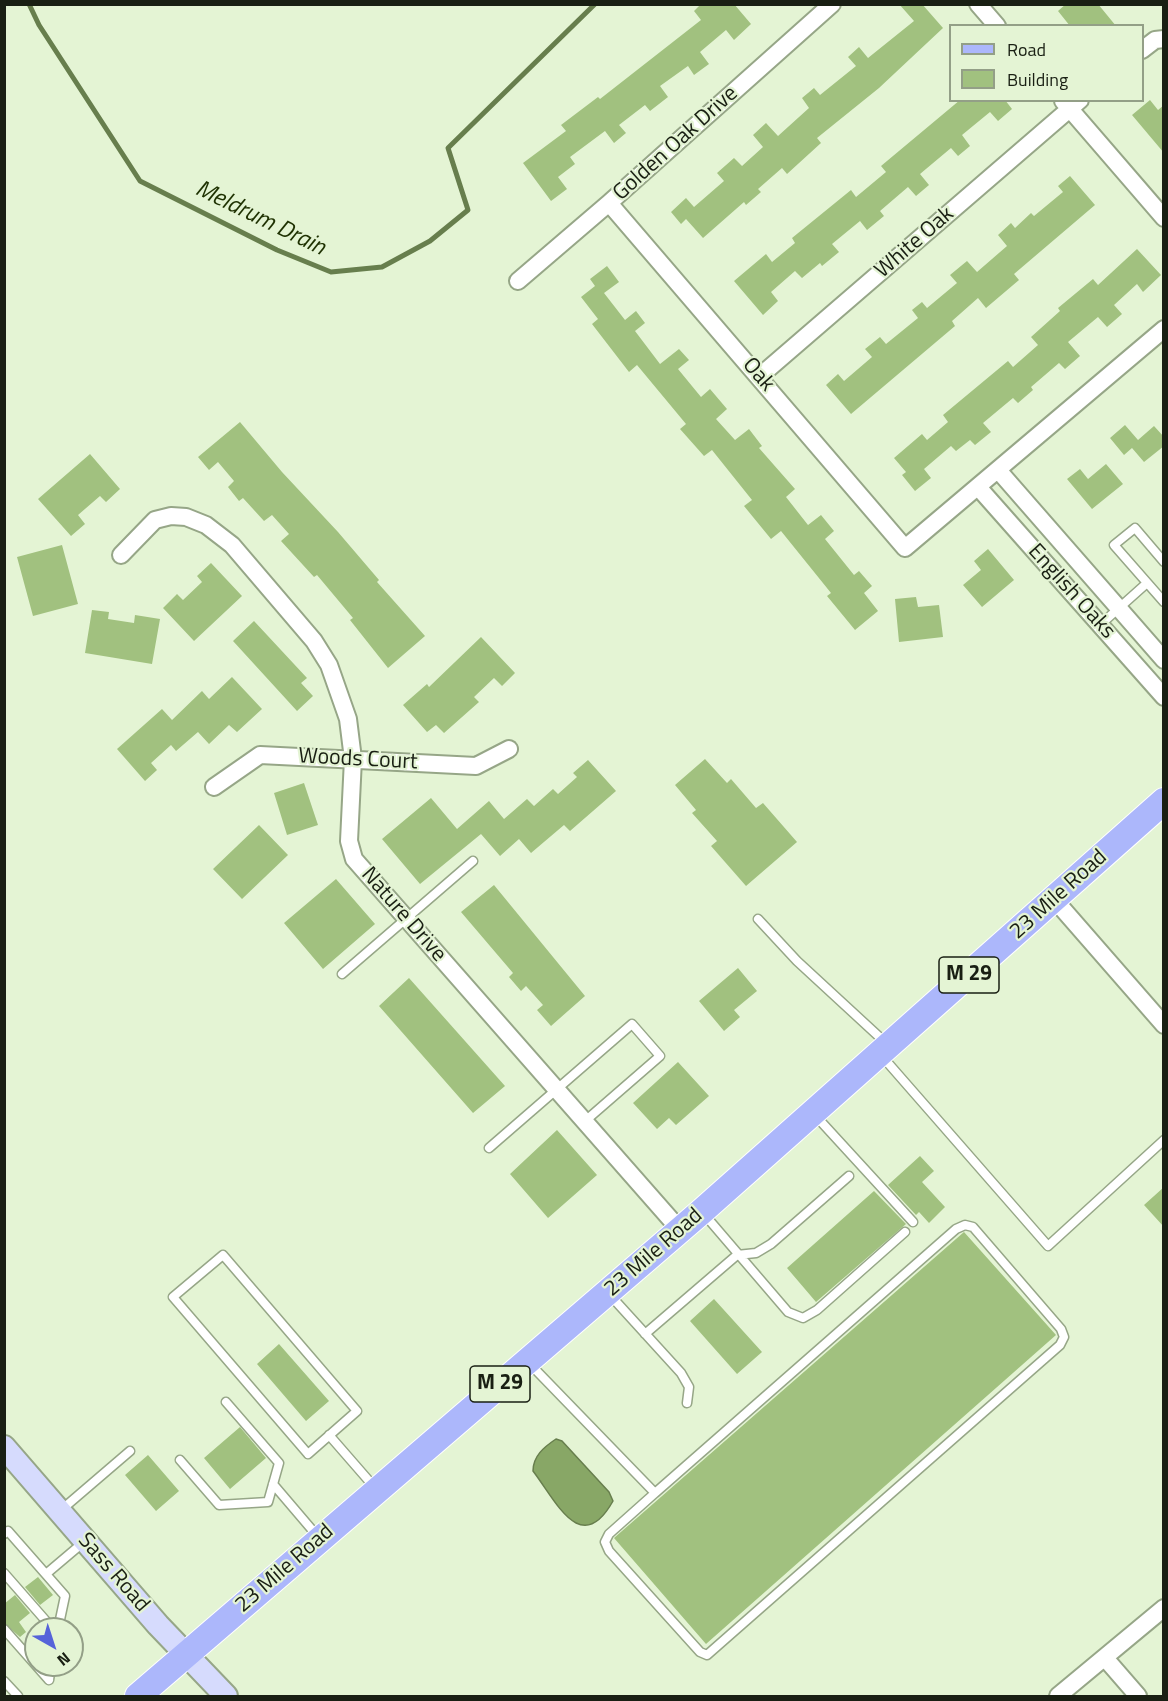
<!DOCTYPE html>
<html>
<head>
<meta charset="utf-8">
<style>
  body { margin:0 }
  #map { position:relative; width:1168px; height:1701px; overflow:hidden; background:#e4f4d4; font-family:"Titillium Web",sans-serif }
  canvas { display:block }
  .frame { position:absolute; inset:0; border:6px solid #191f13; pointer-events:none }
  .legend { position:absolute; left:949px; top:24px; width:195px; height:78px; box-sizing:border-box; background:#e4f4d4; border:2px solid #939f87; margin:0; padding:8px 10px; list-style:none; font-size:18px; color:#191f13 }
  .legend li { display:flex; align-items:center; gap:12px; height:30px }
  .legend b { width:30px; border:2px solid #939f87 }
  .north { position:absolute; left:24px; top:1617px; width:60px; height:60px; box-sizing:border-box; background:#e4f4d4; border:2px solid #939f87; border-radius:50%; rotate:141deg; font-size:16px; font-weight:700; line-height:24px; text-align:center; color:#191f13 }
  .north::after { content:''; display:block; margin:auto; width:21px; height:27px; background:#5663d9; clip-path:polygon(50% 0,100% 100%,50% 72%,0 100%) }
</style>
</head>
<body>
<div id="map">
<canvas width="1168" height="1701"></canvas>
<div class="frame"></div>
<ul class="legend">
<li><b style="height:8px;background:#acb7fb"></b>Road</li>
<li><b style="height:16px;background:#a1c17f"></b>Building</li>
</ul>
<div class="north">N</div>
</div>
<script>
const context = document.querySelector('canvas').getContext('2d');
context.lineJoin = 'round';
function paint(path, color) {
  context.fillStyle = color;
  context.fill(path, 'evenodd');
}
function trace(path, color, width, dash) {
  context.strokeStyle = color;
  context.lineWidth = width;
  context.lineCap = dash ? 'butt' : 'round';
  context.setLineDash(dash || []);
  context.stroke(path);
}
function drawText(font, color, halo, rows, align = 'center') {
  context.font = font + ' "Titillium Web",sans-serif';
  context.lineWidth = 4.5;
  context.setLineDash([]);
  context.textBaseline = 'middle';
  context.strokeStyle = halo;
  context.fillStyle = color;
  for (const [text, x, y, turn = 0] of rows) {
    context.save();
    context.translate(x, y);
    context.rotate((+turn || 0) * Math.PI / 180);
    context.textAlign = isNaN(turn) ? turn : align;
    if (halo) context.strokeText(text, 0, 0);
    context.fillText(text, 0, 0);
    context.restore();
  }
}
const water = new Path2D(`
  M556,1439L562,1441L609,1492L613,1501C581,1558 556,1501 533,1471C533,1456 544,1447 556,1439Z`);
paint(water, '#88a766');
trace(water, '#677e4d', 1.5);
trace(new Path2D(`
  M29,4L39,25L140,181L277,250L331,272L382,267L430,241L468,210L448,148L595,4`), '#677e4d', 5);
paint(new Path2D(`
  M701,4H734L751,24L734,40L726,30L700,52L709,64L694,75L688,66L660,86L668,97L650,111L645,105L619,125L626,133L614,143L605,131L570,157L575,164L558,177L567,189L551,201L523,163L566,131L561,125L598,97L600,99L701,20L694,11Z
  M899,4H922L943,28L879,88L817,138L821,143L787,174L782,168L758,189L761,192L746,205L744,202L703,238L686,219L681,224L671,212L686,198L694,207L724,181L717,173L734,158L742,166L763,147L753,135L766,123L778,136L809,108L802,98L814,88L820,95L856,66L848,57L859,47L868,58L914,21Z
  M1066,4H1098L1116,26H1070L1058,11Z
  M960,100H1005L1012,109L998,121L990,112L962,135L970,146L958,156L951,148L920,174L929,185L916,196L908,187L880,211L884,216L867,230L860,221L832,244L839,252L822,266L820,263L802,278L795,271L771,292L778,301L763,315L734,281L766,254L772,262L795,243L792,238L851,190L856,197L886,172L881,166Z
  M1150,100L1158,110L1164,105V153L1132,115Z
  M1070,176L1095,205L1014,274L1019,280L986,308L978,298L952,321L955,326L851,414L826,385L838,374L844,381L872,357L865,349L880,337L886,344L918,318L912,310L922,302L927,308L957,283L950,275L967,261L977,272L1007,246L998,235L1011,223L1015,228L1031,213L1034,216L1063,192L1058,186Z
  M1137,249L1161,275L1143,292L1137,284L1114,305L1122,314L1107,327L1098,317L1068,342L1080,356L1065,369L1059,363L1031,387L1033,390L1018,403L1013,398L983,423L991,432L975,445L970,440L956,451L951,446L924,469L931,478L915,491L902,475L906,472L894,458L922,434L927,440L948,422L943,415L1008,361L1013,367L1038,345L1031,337L1060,311L1058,308L1093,279L1098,285Z
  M607,266L619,282L604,293L625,320L636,311L645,323L635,331L660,364L679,349L689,360L678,369L701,397L710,389L727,409L716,419L735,440L749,429L762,446L759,448L795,489L786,497L808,525L821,515L834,531L825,539L854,575L859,571L872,586L864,593L878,611L855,630L827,596L831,593L781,531L771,539L744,506L752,500L712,450L704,456L680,429L686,424L637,365L629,372L592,324L598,319L581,297L595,286L590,279Z
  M240,422L282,472L338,532L379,580L377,582L425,636L388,668L350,620L353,618L317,575L314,577L281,541L289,534L272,515L264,521L243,498L239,501L228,487L234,481L218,462L209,470L198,457Z
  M1125,425L1138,440L1154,426L1164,437V446L1144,462L1132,448L1124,455L1110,438Z
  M90,454L120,489L106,502L100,496L78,515L85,524L71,536L38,499Z
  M1106,464L1123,484L1092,509L1067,479L1080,469L1088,479Z
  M62,545L78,604L33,616L17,557Z
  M988,549L1014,580L982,607L963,585L981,570L974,561Z
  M211,563L242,596L194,641L163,608L177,594L183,600L202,582L197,576Z
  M916,597L918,607L939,605L943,637L899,642L895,599Z
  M92,610L109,612L108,619L134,623L135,615L160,619L152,664L85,653Z
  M254,621L307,678L301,683L313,696L297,711L233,641Z
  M481,637L515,673L502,686L494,678L474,697L479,702L444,733L436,725L427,732L403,705L427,684L429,687Z
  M232,677L262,709L237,732L229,725L209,744L198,732L176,751L171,745L151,763L157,770L145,781L117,749L162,709L172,720L202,691L209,699Z
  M705,759L727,783L731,779L756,808L763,803L797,842L746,886L711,846L717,841L692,813L696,810L675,785Z
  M588,760L616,791L570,831L564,825L531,853L519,839L500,856L481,834L420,884L382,839L431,798L457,829L489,801L504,819L527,799L534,806L553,789L558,794L577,777L573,773Z
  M304,783L318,825L287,835L274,793Z
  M259,825L288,855L242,899L213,869Z
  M336,879L375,924L323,969L284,923Z
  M494,885L585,996L551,1026L537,1010L543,1005L526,986L521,991L509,977L513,973L461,912Z
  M738,968L757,991L734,1010L740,1017L724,1031L699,1001Z
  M409,978L505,1086L473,1113L379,1006Z
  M678,1062L709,1096L676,1125L669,1118L657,1129L633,1103Z
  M557,1130L597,1175L548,1218L510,1174Z
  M920,1156L934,1171L922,1182L945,1207L929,1223L919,1212L916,1215L888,1185Z
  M1164,1187V1227L1144,1205Z
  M874,1191L906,1224L816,1302L787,1268Z
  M964,1232L1056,1335L706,1644L614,1538Z
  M714,1299L762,1352L737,1374L690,1321Z
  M279,1344L329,1401L306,1421L257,1364Z
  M240,1427L266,1458L230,1489L204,1458Z
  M148,1455L179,1491L156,1511L125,1475Z
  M38,1577L53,1595L40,1605L25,1587Z
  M15,1595L30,1613L19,1622L26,1632L20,1637L4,1623V1604Z`), '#a1c17f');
const lane = new Path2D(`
  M1164,562L1135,528L1114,545L1164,602
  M1100,625L1147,583
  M758,919L797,961L887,1044
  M342,974L473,861
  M881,1055L1048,1246L1164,1140
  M814,1114L913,1222
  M489,1148L632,1024L660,1056L584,1122
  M704,1214L788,1312L803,1318L817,1310L905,1232
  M223,1255L357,1411L308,1454L173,1297Z
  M610,1295L681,1373L689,1387L687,1403
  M645,1334L737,1255L756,1253L771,1244L849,1176
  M530,1364L655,1493L609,1534L605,1542L609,1551L700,1652L707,1655L1060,1345L1064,1337L1061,1329L973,1227L965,1225L956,1229L655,1493
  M329,1435L376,1489
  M180,1460L219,1505L268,1502L279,1463L226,1402
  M273,1484L319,1538
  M60,1511L130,1451
  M4,1534L8,1531L65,1596L58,1629
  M4,1573L53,1629
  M46,1574L85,1541
  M4,1629L49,1680
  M49,1680L51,1665
  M4,1681L18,1696`);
const street = new Path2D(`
  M978,4L997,26
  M1142,50L1155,40L1164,39
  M1063,101L1164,218
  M609,203L905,548L1164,329
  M518,281L609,203L832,4
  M760,376L1080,100
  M998,470L1164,660
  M978,487L1164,697
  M121,555L155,520L171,516L186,517L206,525L232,545L314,641L329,665L348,719L353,759L349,841L354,859L680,1230
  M214,787L260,755L476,766L509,749
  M1054,899L1164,1025
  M1105,1658L1138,1696
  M1058,1696L1164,1608`);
const secondary = new Path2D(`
  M4,1447L158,1625L226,1696`);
const primary = new Path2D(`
  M138,1696L701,1212L1164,801`);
trace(lane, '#96a687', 11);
trace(street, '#96a687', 20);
trace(secondary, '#96a687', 26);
trace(primary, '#fff', 28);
trace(lane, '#fff', 8);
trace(street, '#fff', 16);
trace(secondary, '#d6dbfd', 22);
trace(primary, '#acb7fb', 26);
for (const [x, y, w] of [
  [969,975,60],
  [500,1384,60]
]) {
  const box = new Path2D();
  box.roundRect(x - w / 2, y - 18, w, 36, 4.5);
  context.fillStyle = '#e4f4d4';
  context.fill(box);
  trace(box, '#191f13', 1.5);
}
drawText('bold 21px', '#191f13', null, [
  ["M 29",969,975],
  ["M 29",500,1384]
]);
drawText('22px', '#191f13', '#e4f4d4', [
  ["Golden Oak Drive",676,144,-42],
  ["White Oak",915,243,-41],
  ["Oak",758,375,49],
  ["English Oaks",1071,592,48],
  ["Woods Court",358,760,3],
  ["23 Mile Road",1059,895,-42],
  ["Nature Drive",403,915,49],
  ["23 Mile Road",654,1253,-41],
  ["23 Mile Road",285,1569,-41],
  ["Sass Road",113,1573,49]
]);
drawText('italic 24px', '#1e3101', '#e4f4d4', [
  ["Meldrum Drain",260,219,26]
]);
</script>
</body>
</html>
